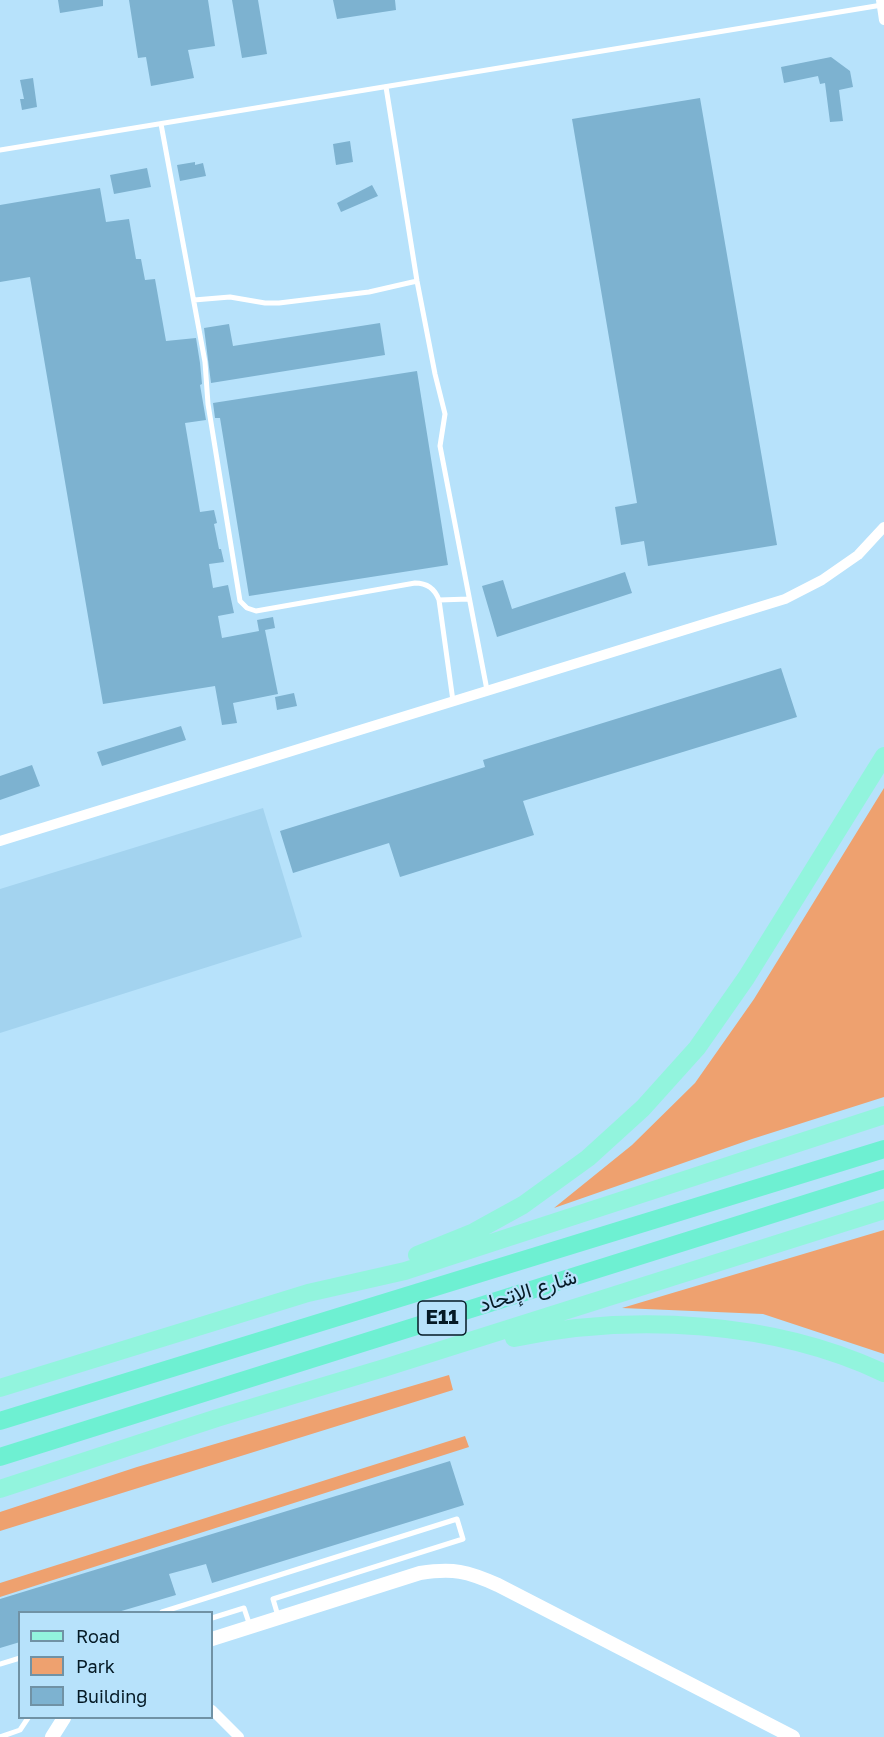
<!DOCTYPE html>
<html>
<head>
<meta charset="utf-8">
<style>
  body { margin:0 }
  #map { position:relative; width:884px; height:1737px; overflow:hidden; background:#b7e2fb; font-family:"Golos Text",sans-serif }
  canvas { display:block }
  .legend { position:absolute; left:18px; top:1611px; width:195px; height:108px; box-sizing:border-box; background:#b7e2fb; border:2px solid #7092a5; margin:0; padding:8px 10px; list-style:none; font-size:18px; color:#051a25 }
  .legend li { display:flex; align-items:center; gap:12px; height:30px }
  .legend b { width:30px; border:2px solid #7092a5 }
</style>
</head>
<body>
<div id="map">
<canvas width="884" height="1737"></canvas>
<ul class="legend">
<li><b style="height:8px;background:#92f4dd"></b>Road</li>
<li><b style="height:16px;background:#eea16f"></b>Park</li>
<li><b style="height:16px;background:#7db2d0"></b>Building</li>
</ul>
</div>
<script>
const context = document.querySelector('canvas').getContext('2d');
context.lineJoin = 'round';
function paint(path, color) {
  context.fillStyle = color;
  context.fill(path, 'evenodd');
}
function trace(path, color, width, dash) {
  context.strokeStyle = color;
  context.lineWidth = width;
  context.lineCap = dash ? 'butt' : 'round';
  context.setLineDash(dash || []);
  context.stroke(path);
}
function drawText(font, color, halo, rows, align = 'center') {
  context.font = font + ' "Golos Text",Vazirmatn,sans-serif';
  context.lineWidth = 4.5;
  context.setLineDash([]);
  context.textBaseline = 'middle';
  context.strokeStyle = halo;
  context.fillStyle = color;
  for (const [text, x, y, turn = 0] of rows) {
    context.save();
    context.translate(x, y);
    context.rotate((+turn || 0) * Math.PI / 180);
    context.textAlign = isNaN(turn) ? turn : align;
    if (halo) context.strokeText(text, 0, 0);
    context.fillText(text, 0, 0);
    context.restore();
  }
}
paint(new Path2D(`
  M263,808L302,937L0,1033V889Z`), '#a3d3ef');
paint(new Path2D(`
  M884,788V1097L752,1139L554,1208L632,1145L695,1083L754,999Z
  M884,1230V1354L763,1314L622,1308Z
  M449,1375L453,1390L0,1531V1512L137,1467Z
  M465,1436L469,1447L0,1597V1583Z`), '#eea16f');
paint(new Path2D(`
  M58,0H103V6L60,13Z
  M129,0H208L215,46L188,50L194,78L151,86L146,57L138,58Z
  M232,0H258L267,54L242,58Z
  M333,0H395L396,10L337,19Z
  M831,57L850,71L853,87L839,90L843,121L830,122L825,83L820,84L818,76L784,83L781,67Z
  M33,78L37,107L22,110L20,99H24L20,80Z
  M700,98L777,545L648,566L644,541L621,545L615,507L637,503L572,119Z
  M350,141L353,162L336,165L333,144Z
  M195,162V165L203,163L206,176L180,181L177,165Z
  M147,168L151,187L114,194L110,175Z
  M372,185L378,196L341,212L337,203Z
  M100,188L106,222L129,219L136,259H141L145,280L155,279L166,341L196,338L200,363L202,384L200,385L206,420L185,423L200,512L214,510L217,523L214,524L219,549H221L224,562L209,564L213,588L228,585L234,613L218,616L222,638L259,631L257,620L273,617L275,628L265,630L278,694L233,703L237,723L222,725L215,686L103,704L30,277L0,282V205Z
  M380,323L385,355L211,383L204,328L229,324L233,346Z
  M417,371L448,565L249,596L220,418H215L213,403Z
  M625,572L632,593L497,637L482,586L503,580L512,609Z
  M781,668L797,717L523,801L534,835L400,877L389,843L293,873L280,831L485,767L483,760Z
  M294,693L297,706L277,710L275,697Z
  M181,726L186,740L102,766L97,752Z
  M32,765L40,786L0,800V776Z
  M450,1461L464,1505L212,1583L206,1564L169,1574L176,1595L118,1612H20V1642L0,1648V1599Z`), '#7db2d0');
trace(new Path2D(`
  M386,87L417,281L435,374L445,414L440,446L487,690
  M161,124L205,362L208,404L240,601L247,608L256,611L415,583C427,583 435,589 439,600L453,701
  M0,150L882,5
  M194,300L230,297L265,303H279L369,292L417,281
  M439,600L469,599
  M162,1612L457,1519L463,1539L273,1599L278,1616
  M212,1618L244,1608L250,1626
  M0,1664L20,1658
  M0,1737L20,1730L28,1718`), '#fff', 5);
trace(new Path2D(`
  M881,0L884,20
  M0,841L785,599L822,580L858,555L884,527
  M212,1710L239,1737`), '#fff', 10);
trace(new Path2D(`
  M212,1639L420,1573C453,1568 467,1571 498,1585L793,1737
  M52,1737L64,1718`), '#fff', 14);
trace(new Path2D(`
  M417,1255L474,1232L523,1205L588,1158L643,1108L697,1048L746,978L884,756
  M514,1338C633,1313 774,1321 884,1373
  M0,1388L308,1293L405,1271L884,1115
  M0,1489L217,1418L384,1368L884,1210`), '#92f4dd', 18);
trace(new Path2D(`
  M0,1421L884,1149
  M0,1457L884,1179`), '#6ef0d2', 18);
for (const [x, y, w] of [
  [442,1318,48]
]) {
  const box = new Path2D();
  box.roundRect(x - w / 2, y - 17, w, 34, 4.5);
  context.fillStyle = '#b7e2fb';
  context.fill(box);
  trace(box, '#051a25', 1.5);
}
drawText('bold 20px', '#051a25', null, [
  ["E11",442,1318]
]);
drawText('21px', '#051a25', '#b7e2fb', [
  ["شارع الإتحاد",528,1291,-17]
]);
</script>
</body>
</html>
